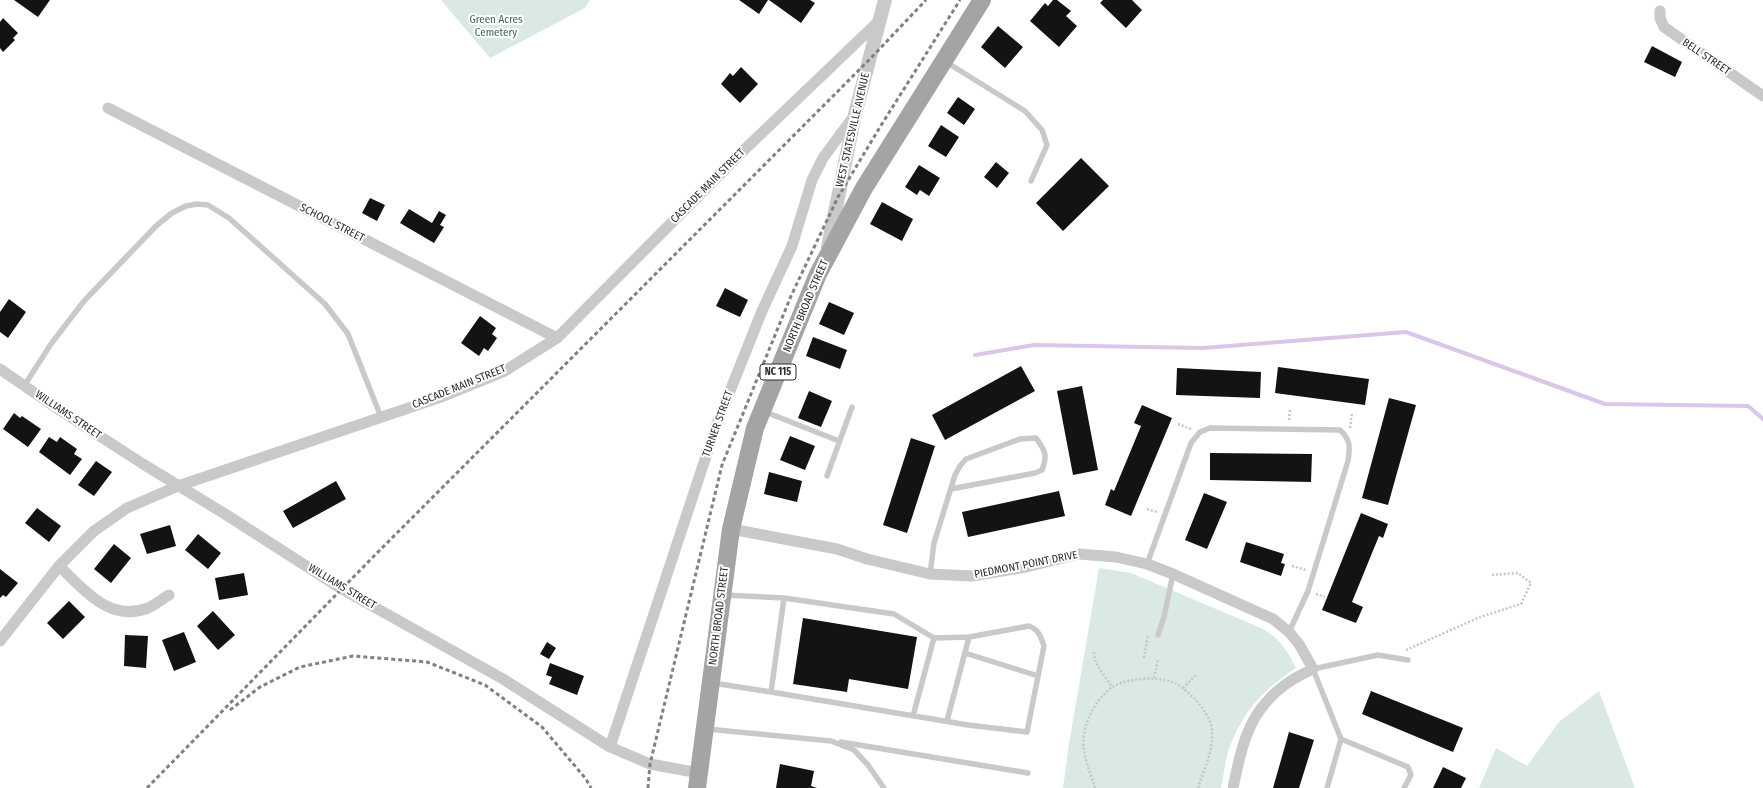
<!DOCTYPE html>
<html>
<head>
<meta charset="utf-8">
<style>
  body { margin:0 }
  canvas { display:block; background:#fff }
</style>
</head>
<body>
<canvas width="1763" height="788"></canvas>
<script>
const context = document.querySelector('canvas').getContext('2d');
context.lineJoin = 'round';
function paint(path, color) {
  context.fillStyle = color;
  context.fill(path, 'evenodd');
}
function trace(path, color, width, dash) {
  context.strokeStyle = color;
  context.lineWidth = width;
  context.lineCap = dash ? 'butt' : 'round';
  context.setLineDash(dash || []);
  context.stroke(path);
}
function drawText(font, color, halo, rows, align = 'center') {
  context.font = font + ' "Fira Sans Condensed",sans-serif';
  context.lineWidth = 4;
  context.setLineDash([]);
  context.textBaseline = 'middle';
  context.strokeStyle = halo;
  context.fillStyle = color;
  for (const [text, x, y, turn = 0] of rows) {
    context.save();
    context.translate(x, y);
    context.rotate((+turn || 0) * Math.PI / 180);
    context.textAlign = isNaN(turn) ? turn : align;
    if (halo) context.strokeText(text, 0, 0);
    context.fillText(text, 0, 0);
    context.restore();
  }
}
paint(new Path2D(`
  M441,0H590L585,8L490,58Z
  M1099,568L1131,573L1261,628C1280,639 1286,648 1296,668C1263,690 1243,711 1229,749C1225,761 1224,775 1221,788H1063L1069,744Z
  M1599,691L1635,788H1479L1496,748L1527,766L1559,722Z`), '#dae9e4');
trace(new Path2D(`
  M975,355L1034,345L1203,348L1406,332L1605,404L1748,406L1763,419`), '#dac7e8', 4);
paint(new Path2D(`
  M14,0H50L38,17Z
  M739,0H768L759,14Z
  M769,0H810L815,3L801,23Z
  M1053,0H1057L1071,11L1066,16L1077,26L1059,47L1030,21L1045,3L1048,6Z
  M1103,0H1132L1142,10L1126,28L1100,3Z
  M3,18L18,33L13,38L15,40L3,52L0,48V22Z
  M998,26L1023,47L1005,68L981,47Z
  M1652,46L1682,62L1675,77L1644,62Z
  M741,67L758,84L740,103L721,84L730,73L733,76Z
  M958,97L975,109L964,125L947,113Z
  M941,125L959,137L946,157L928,146Z
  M1081,158L1109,186L1063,231L1036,203Z
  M996,162L1009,173L997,188L984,177Z
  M919,165L940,178L929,196L920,190L917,195L905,187Z
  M370,198L385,205L377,221L362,213Z
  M882,202L913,219L902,241L870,224Z
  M409,209L432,223L439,211L446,215L440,225L444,227L434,243L400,223Z
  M725,288L748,300L740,317L716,306Z
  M9,299L26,312L8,338L0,332V312Z
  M829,302L854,313L844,335L819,324Z
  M480,316L496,328L492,334L497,338L488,351L484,348L479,356L461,343Z
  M813,337L847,350L840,369L806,356Z
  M1021,366L1035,391L945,440L932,415Z
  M1278,367L1369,379L1365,405L1275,393Z
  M1177,368L1261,372L1260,398L1176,395Z
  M1082,386L1098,470L1073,475L1057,391Z
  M809,391L832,401L821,427L798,418Z
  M1389,398L1416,405L1388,505L1362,498Z
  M1142,405L1172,418L1131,516L1105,505L1111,489L1114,491L1141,426L1134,423Z
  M14,413L20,418L22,416L41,429L28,447L3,429Z
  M790,436L815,446L805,470L780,460Z
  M49,437L57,442L60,437L77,449L74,454L82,459L70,475L39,452Z
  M911,438L935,446L907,533L883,525Z
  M1210,453L1312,454L1311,482L1210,480Z
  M96,461L112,472L94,496L78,485Z
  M769,472L802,481L797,502L764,494Z
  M336,481L346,499L293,528L283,511Z
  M1059,491L1065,516L968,537L962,512Z
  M1204,493L1227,502L1207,549L1185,540Z
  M37,508L61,526L49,542L25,523Z
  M1361,513L1388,524L1383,538L1379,536L1352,602L1363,607L1356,623L1322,610Z
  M170,525L176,546L147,554L140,534Z
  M198,534L221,553L208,569L185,550Z
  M1246,542L1284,554L1281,563L1285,564L1281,576L1240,562Z
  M114,544L131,558L111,583L94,569Z
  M0,569L18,583L6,597L3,595L0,598Z
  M244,573L248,595L219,600L215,578Z
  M69,601L85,617L63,639L47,623Z
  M213,611L235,635L218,650L197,626Z
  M803,618L917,637L908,689L849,679L847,692L793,684Z
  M184,632L196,662L174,671L162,640Z
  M125,635L148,636L146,668L124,666Z
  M547,642L556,648L549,659L540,654Z
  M550,663L584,676L577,695L549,684L552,677L546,675Z
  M1371,691L1463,728L1453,752L1362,714Z
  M1289,732L1314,740L1299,788H1273Z
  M780,764L814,771L811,786L817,788H776Z
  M1443,767L1466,778L1461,788H1433Z`), '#131313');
trace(new Path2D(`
  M1289,420L1290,409
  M1178,424L1191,429
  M1350,428L1352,413
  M1147,509L1157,512
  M1292,566L1306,570
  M1316,594L1325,597
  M1406,650L1480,617L1521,604L1531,583L1518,573L1490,575
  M1094,652C1094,665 1105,676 1112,687
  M1144,658L1148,635
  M1154,678L1158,660
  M1183,688L1196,675
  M1095,788C1090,771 1081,753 1084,735C1086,718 1097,699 1111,688C1125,678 1156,676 1172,682C1181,685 1187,692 1194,698C1202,706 1210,718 1212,729C1214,750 1204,769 1198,788`), '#c6c6c6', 2.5, [2, 2]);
trace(new Path2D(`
  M946,62L1025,111L1042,130L1047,145L1031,181
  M24,386L51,344L84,301L157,225L172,213L186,206L197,204L208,205L229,218L325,304L348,334L381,417
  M763,411L839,441
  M827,476L852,407
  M1147,564L1191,443L1200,432L1210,428L1340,430C1351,440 1350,448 1348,461L1308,591L1289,632
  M930,574L934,543L955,475L960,466L966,459L1020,439L1036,438C1045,450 1048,455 1042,470L1035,473L951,489
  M725,595L784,598L894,614L934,638L969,637L1029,626C1039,630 1041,637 1044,646L1027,732L968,725L771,692
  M1158,635L1164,617L1173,574
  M965,653L1038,676
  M713,683L771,692L784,598
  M913,716L934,638
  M947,721L969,637
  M707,729L831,741L854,750L868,765L884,788
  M1341,739L1408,767L1411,775L1404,788
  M841,742L1028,773
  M1327,788L1341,739L1313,669L1378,655L1408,660`), '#c9c9c9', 5.5);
trace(new Path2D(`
  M1660,11V18L1664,27L1763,96
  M108,108L557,338
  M0,369L61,411L143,464L225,514L342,589L503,679L610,747L650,764L699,773
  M731,529L837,549L867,559L930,574L972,576L1026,567L1079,554L1116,557L1147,564L1173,574L1273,619L1289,632L1299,644L1313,669C1305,673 1296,677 1289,682C1249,709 1242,744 1233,788
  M59,566C84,589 109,623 148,608C155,605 162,599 169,595
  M0,641L59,566L94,531L127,508L178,486L444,396L503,372L557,338L744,150L880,20
  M610,747L716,426L762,311L792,246L812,180L823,158L854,116`), '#c9c9c9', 11);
trace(new Path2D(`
  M828,247L855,114L885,0`), '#c9c9c9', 14);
trace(new Path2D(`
  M697,788L731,529L755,428L818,274L864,188L982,0`), '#a4a4a4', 18);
trace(new Path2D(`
  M230,710L260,687L300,667L353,656L427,662L485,685L542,727L586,779L591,788
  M147,788L373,557L870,59L926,0
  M648,788L650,764L722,465L791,296L838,197L880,127L960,0`), '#818181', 3, [4, 3]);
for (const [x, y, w] of [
  [778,372,36]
]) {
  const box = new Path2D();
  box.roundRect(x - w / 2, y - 8, w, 16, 3);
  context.fillStyle = '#fff';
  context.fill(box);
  trace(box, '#2c2c2c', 1);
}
drawText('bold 10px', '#2c2c2c', null, [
  ["NC 115",778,372]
]);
drawText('11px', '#3d6459', '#fff', [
  ["Green Acres",496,20],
  ["Cemetery",496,33]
]);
drawText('11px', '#2c2c2c', '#fff', [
  ["BELL STREET",1706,57,34],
  ["WEST STATESVILLE AVENUE",853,130,-77],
  ["CASCADE MAIN STREET",708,186,-45],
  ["SCHOOL STREET",332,223,27],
  ["NORTH BROAD STREET",806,306,-67],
  ["CASCADE MAIN STREET",459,387,-22],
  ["WILLIAMS STREET",68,415,34],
  ["TURNER STREET",718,424,-70],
  ["PIEDMONT POINT DRIVE",1026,565,-11],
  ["WILLIAMS STREET",342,587,31],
  ["NORTH BROAD STREET",719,616,-83]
]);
</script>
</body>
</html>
